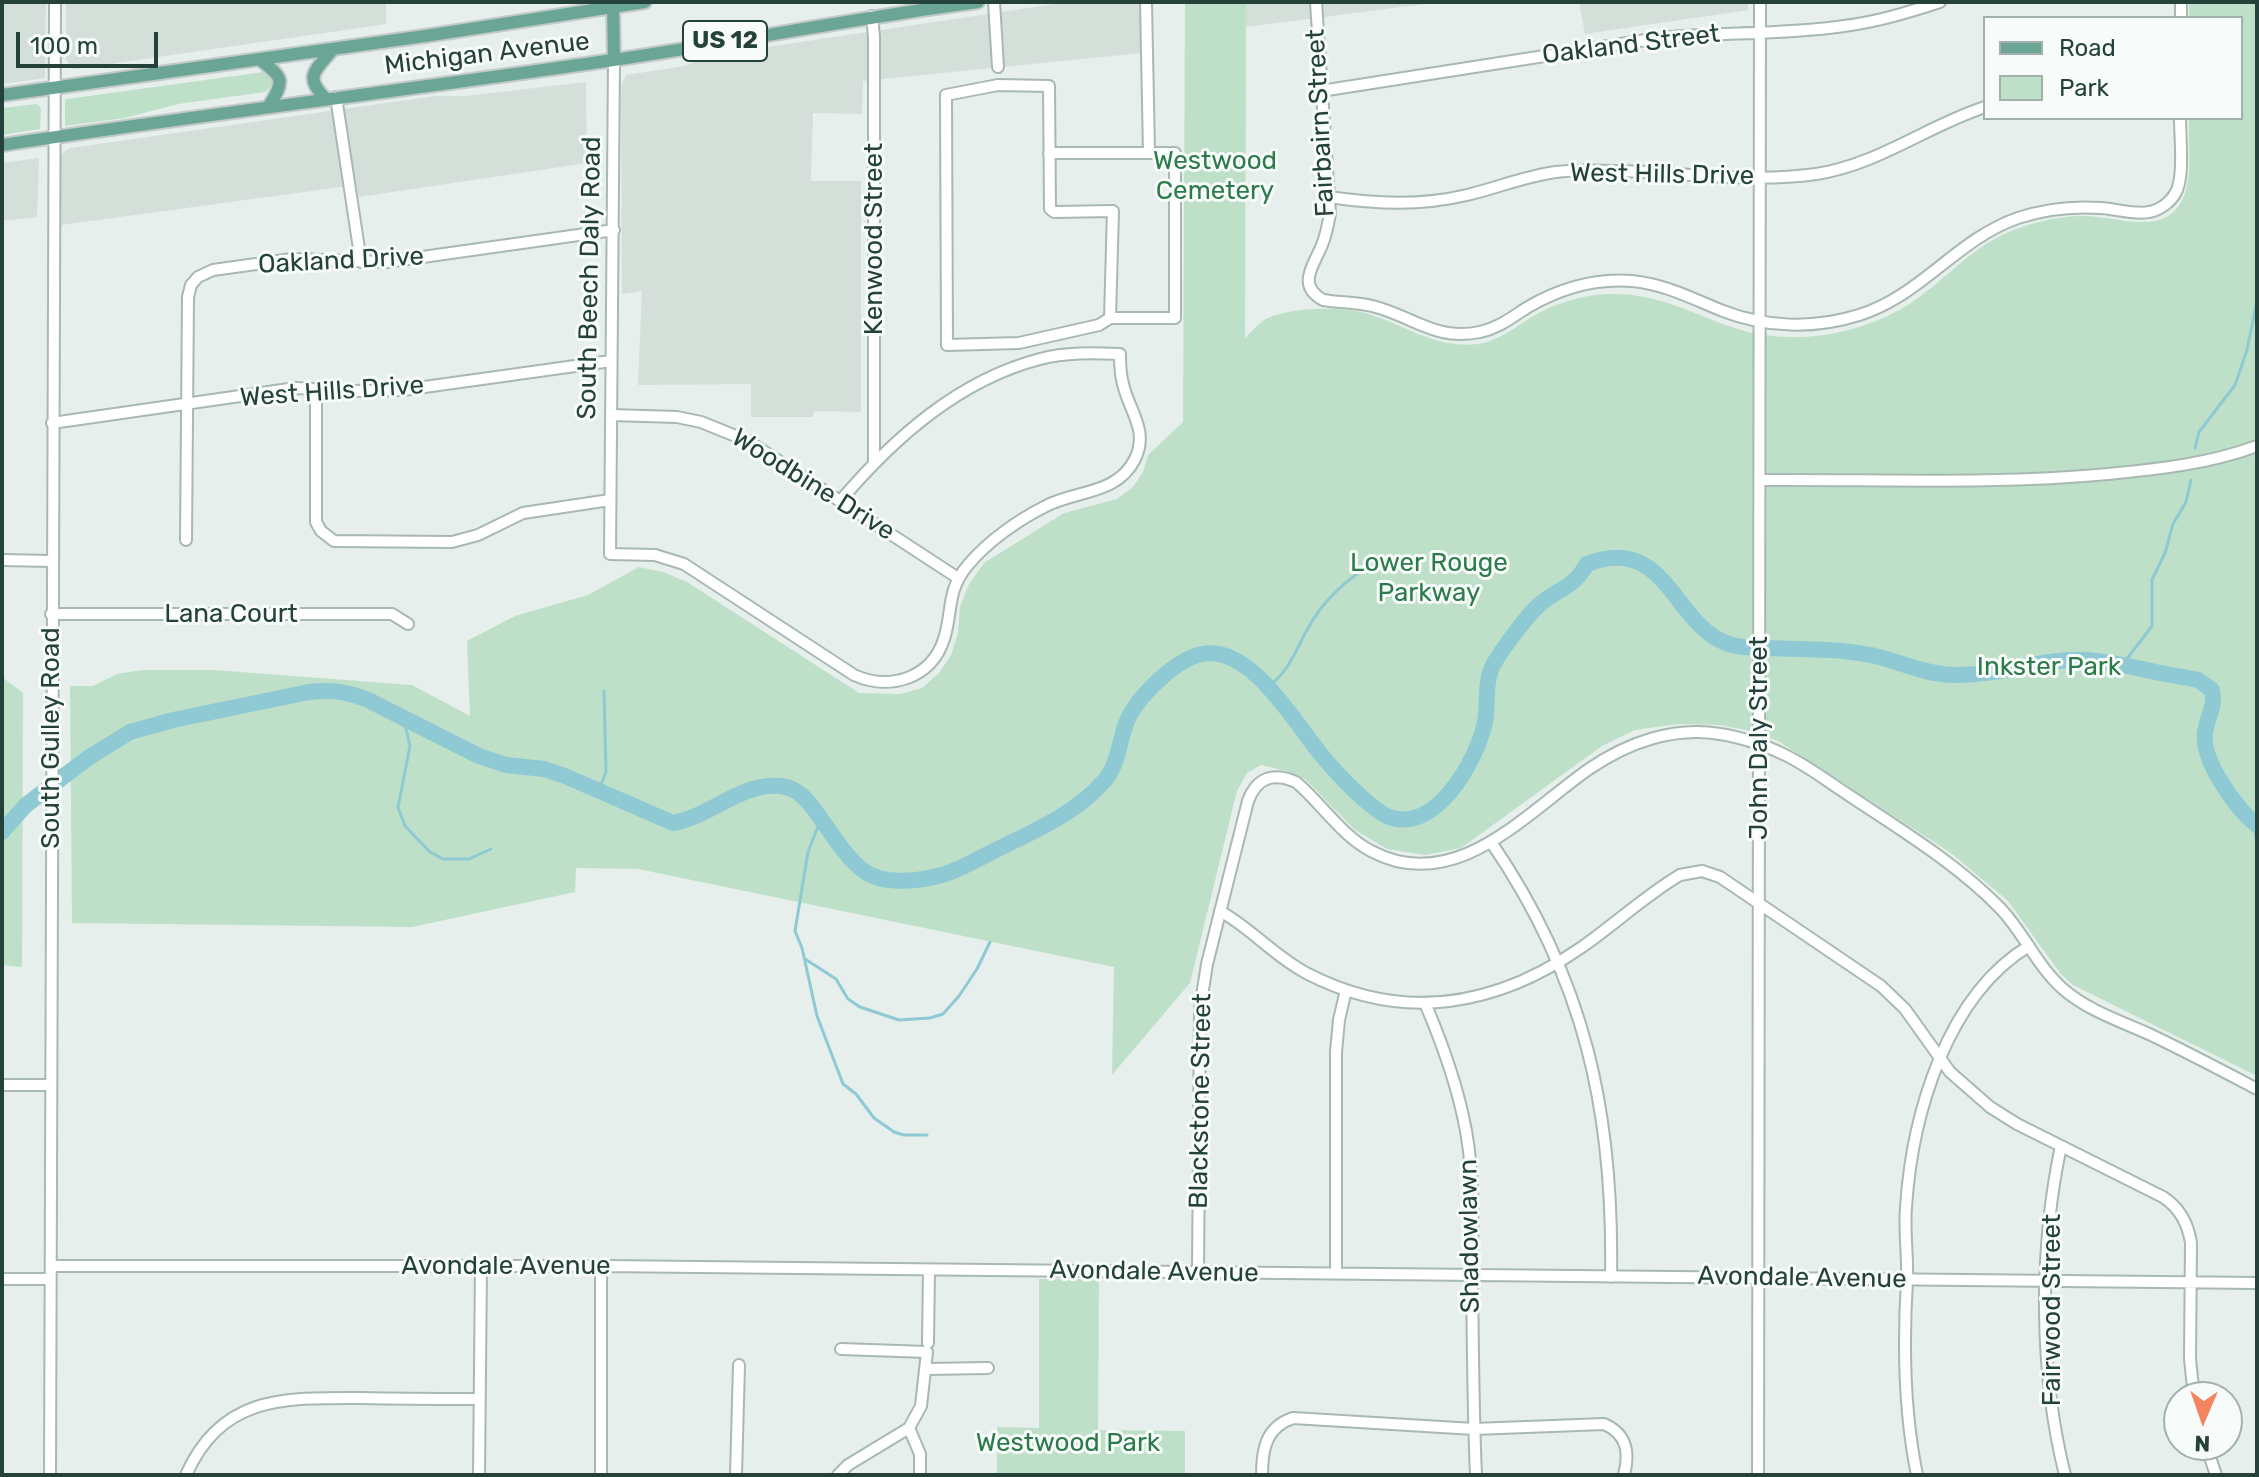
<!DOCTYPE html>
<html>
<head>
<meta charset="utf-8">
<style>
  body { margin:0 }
  #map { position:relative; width:2259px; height:1477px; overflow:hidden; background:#e6efeb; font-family:Rubik,sans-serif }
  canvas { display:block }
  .frame { position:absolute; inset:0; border:4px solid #24423a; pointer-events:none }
  .legend { position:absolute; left:1983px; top:16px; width:260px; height:104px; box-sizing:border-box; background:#f7fbf9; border:2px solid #a3b1ad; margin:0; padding:10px 14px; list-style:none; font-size:24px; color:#24423a }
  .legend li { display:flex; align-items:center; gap:16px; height:40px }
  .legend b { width:40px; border:2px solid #a3b1ad }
  .north { position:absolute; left:2163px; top:1381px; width:80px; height:80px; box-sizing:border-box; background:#f7fbf9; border:2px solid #a3b1ad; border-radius:50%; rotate:182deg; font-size:22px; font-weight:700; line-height:32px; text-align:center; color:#24423a }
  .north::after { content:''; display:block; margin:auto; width:28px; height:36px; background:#f4845f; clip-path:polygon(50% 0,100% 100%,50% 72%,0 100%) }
  .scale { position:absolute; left:16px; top:32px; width:142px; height:36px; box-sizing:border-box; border:4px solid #24423a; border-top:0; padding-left:10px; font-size:24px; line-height:28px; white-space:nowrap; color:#24423a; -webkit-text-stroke:6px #f7fbf9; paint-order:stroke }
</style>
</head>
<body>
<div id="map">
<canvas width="2259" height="1477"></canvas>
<div class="frame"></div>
<ul class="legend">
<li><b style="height:10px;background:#6aa596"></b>Road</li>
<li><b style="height:22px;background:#bfe0c8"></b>Park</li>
</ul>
<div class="north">N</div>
<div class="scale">100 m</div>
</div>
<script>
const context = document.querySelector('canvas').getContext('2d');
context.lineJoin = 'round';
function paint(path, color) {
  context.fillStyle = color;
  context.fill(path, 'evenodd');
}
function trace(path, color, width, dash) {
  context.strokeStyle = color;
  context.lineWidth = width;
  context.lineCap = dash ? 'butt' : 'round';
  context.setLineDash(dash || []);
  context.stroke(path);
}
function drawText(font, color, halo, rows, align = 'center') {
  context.font = font + ' Rubik,sans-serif';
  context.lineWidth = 6;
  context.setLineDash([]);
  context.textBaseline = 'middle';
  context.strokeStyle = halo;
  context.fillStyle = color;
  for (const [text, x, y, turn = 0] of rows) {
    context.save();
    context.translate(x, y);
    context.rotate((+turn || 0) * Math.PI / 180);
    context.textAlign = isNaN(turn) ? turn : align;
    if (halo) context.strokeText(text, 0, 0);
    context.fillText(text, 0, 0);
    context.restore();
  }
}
paint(new Path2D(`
  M2,2H46L45,78L2,84Z
  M66,2H386V24L76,69L71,67L66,59Z
  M1068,2H1140L1141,53L863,81L862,114L813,113L811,181H861V412L814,411L813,417H751V384L638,385L642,291L622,294L621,86L626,75L685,66L707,56Z
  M1246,2H1440L1246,27Z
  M1579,2H1748V10L1585,34Z
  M586,82L587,163L359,197L356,185L61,225V154L70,148L435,96H466Z
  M39,158L37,217L2,221V163Z`), '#d4dfda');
paint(new Path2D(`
  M1185,2H1246L1245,338C1252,332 1258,323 1268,318C1293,307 1342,306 1369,314C1406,326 1437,349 1478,344C1499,341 1515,327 1532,317C1553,304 1582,295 1606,294C1664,292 1695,317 1745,331C1770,338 1804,339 1830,334C1860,329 1894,316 1918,298C1954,272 1979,240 2022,227C2041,221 2061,216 2081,216C2118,215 2171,242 2186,190C2192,168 2188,141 2189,118H2241V18H2189V2H2257V1076L2073,985L2060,973L2008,901L1951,853L1778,741L1746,730L1719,725L1679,724L1635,730L1602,746L1461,848L1425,855L1387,849L1355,830L1305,779L1286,771L1261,765L1247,773L1237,791L1190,983L1112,1075L1114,967L638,869L576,868L575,892L412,927L72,923L70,686H93L117,674L142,670H214L412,685L470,716L467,641L515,616L588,595L639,567L663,572L687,582L859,693L900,694L922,688L939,673L951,655L958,633L960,607L969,584L984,563L1064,513L1117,499L1133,487L1143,472L1148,455L1183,422Z
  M264,72L270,74L273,84L265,92L178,104L125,118L65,126V101L67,99Z
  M37,104L41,108L40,129L2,135V108Z
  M2,677L23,693L22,967L2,965Z
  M1039,1279H1099L1098,1430L1185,1431V1475H997V1427L1039,1428Z`), '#bfe0c8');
trace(new Path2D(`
  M2195,448L2199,432L2235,385L2247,350L2257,301
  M2123,664L2152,626V580L2165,553L2173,524L2186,502L2191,480
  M1268,687C1289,671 1295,652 1307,630C1321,603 1348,576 1375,564
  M404,720L410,746L398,807L405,826L430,852L443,859H469L491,849
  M599,791L606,771L604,691
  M821,819L808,852L795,931L802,948L817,1016L843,1084L856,1094L874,1118L894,1132L904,1135H927
  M2254,824L2257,844
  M805,959L836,979L848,999L860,1007L899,1020L930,1018L943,1014L959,996L977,969L990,942`), '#8ec9d4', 3);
trace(new Path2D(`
  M2,832L26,805L88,758L130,732L173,720L309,692C332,689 347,692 368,700L479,756L506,765L544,769L565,776L673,823C710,817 741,782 781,786C799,788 809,802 819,816C832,834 846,858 864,871C884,886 922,881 945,874C961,869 976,860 992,852C1031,832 1075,815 1105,780C1119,763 1119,740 1127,721C1137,697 1176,659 1202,654C1252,644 1296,726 1324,758C1337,774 1367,805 1385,815C1433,839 1477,761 1485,722C1489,701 1483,680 1496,660C1506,644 1526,617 1539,605C1559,587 1571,591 1587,564C1674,530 1673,642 1744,647C1787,650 1829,647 1871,655C1899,661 1923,674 1953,675C1992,676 2028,663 2067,660C2096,658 2122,665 2151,671C2166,675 2182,676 2198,680L2212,690C2216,707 2207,716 2205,733C2201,760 2237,810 2257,825`), '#8ec9d4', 16);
const minor = new Path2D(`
  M994,2L998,67
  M1316,2L1330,214C1328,225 1326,235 1322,245C1314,265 1296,285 1323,300C1341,303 1359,302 1376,307C1415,318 1437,341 1480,332C1499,328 1512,317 1528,307C1559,289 1595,278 1632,281C1665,284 1693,299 1723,311C1767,328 1815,329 1859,315C1921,296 1957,239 2018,218C2045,209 2073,206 2101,208C2117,209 2135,215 2149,212C2161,210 2172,201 2177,190C2184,173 2180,137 2180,118
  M872,16L874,37V462
  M2181,18V2
  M614,60L610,554L655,555L684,564L854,675C889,691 931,679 944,639C953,611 946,591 968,565C988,541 1018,520 1046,506C1076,490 1117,495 1135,459C1149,430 1129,411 1123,384C1120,374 1120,364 1120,354C1093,353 1066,352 1040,359C959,380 894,438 841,500
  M998,85L1049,86L1050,209L1054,212L1113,211L1110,318L1099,325L1019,343L947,345L946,95Z
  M1321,91L1659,38C1720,32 1783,35 1844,26C1877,22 1909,12 1940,2
  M336,97L361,262
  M1049,153H1149
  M1329,197C1376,204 1421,206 1467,195C1497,188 1525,176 1556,172C1578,169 1600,171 1622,171C1687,173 1752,183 1816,174C1877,165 1927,126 1985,107
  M1110,318H1175V153H1149L1146,2
  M316,389V522L321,531L334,541L452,542L478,535L523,513L610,500
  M611,415L677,417L701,422L748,441L958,578
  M52,423L296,388L354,391L403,390L611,361
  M1760,480C1876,479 1992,485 2108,474C2159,469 2208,464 2257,446
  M186,540L188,297L191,285L198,277L213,270L292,259L387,262L614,230
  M2,560L52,561
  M51,614H392L408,624
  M1491,842C1585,979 1614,1113 1611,1277
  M1220,911C1252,929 1275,957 1308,974C1404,1023 1497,1006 1582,947C1615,924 1646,895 1680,875L1702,871L1720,877L1881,986L1905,1009L1950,1072L1990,1107L2017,1124L2163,1197C2180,1208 2188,1223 2191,1243L2190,1359L2194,1397
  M1425,1003C1443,1045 1458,1087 1466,1131C1475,1181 1472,1229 1472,1278C1473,1344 1473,1409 1476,1475
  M2,1085H50
  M2061,1146C2039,1249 2039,1372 2065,1475
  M51,1266H601L2257,1283
  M1198,1273L1200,1009L1207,964L1248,801C1257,777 1274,772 1296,782C1322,804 1341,835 1371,851C1455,896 1526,813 1589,769C1627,743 1673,726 1720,734C1740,737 1765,745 1783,754C1807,765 1828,782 1850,796C1901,830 1957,864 2000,908C2024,933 2037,966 2063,989C2087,1010 2120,1021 2149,1034C2185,1051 2221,1070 2257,1089
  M1336,1274V1052L1339,1020L1346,990
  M2,1279H50
  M928,1343L929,1270
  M927,1369L988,1368
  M909,1428L920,1454V1475
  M2206,1445L2216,1475
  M50,1475L55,2
  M186,1475C222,1394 286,1398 362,1398C401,1399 440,1399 479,1399
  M479,1475L481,1266
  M601,1475V1266
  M736,1475L739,1365
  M838,1475L848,1465L909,1428L921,1406L927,1352L841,1349
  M1262,1475C1262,1449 1266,1427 1293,1418L1474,1429L1604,1424C1627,1434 1630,1452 1624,1475
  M1758,1475L1760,2
  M1917,1475C1904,1412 1903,1345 1907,1280C1908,1256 1904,1232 1906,1207C1912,1116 1946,996 2029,946`);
const major = new Path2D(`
  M613,2L614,60
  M259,59C284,78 285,80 269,106
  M2,95L425,36L645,2
  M325,98C303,76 316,70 333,49
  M2,145C205,114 410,90 613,60C735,42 856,18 978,2`);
trace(minor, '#a8b8b2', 14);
trace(major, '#c2cac8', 16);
trace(minor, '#fff', 10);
trace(major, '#6aa596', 12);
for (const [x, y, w] of [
  [725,41,84]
]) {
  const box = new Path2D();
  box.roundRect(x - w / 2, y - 20, w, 40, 6);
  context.fillStyle = '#f7fbf9';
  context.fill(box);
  trace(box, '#24423a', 2);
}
drawText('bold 24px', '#24423a', null, [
  ["US 12",725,41]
]);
drawText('26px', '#24423a', '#f7fbf9', [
  ["Oakland Street",1631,45,-7],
  ["Michigan Avenue",487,54,-7],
  ["Fairbairn Street",1321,123,-93],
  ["West Hills Drive",1662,175,1],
  ["Kenwood Street",874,239,-90],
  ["Oakland Drive",341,261,-3],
  ["South Beech Daly Road",590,278,-89],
  ["West Hills Drive",332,392,-4],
  ["Woodbine Drive",813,485,32],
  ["Lana Court",231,614],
  ["South Gulley Road",51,738,-90],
  ["John Daly Street",1759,738,-90],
  ["Blackstone Street",1201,1101,-89],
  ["Shadowlawn",1470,1236,-91],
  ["Avondale Avenue",506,1266],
  ["Avondale Avenue",1154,1272,1],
  ["Avondale Avenue",1802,1278,1],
  ["Fairwood Street",2052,1310,-90]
]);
drawText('26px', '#2d7a4b', '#f7fbf9', [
  ["Westwood",1215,161],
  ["Cemetery",1215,191],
  ["Lower Rouge",1429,563],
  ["Parkway",1429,593],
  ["Inkster Park",2049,667],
  ["Westwood Park",1068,1443]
]);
</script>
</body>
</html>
